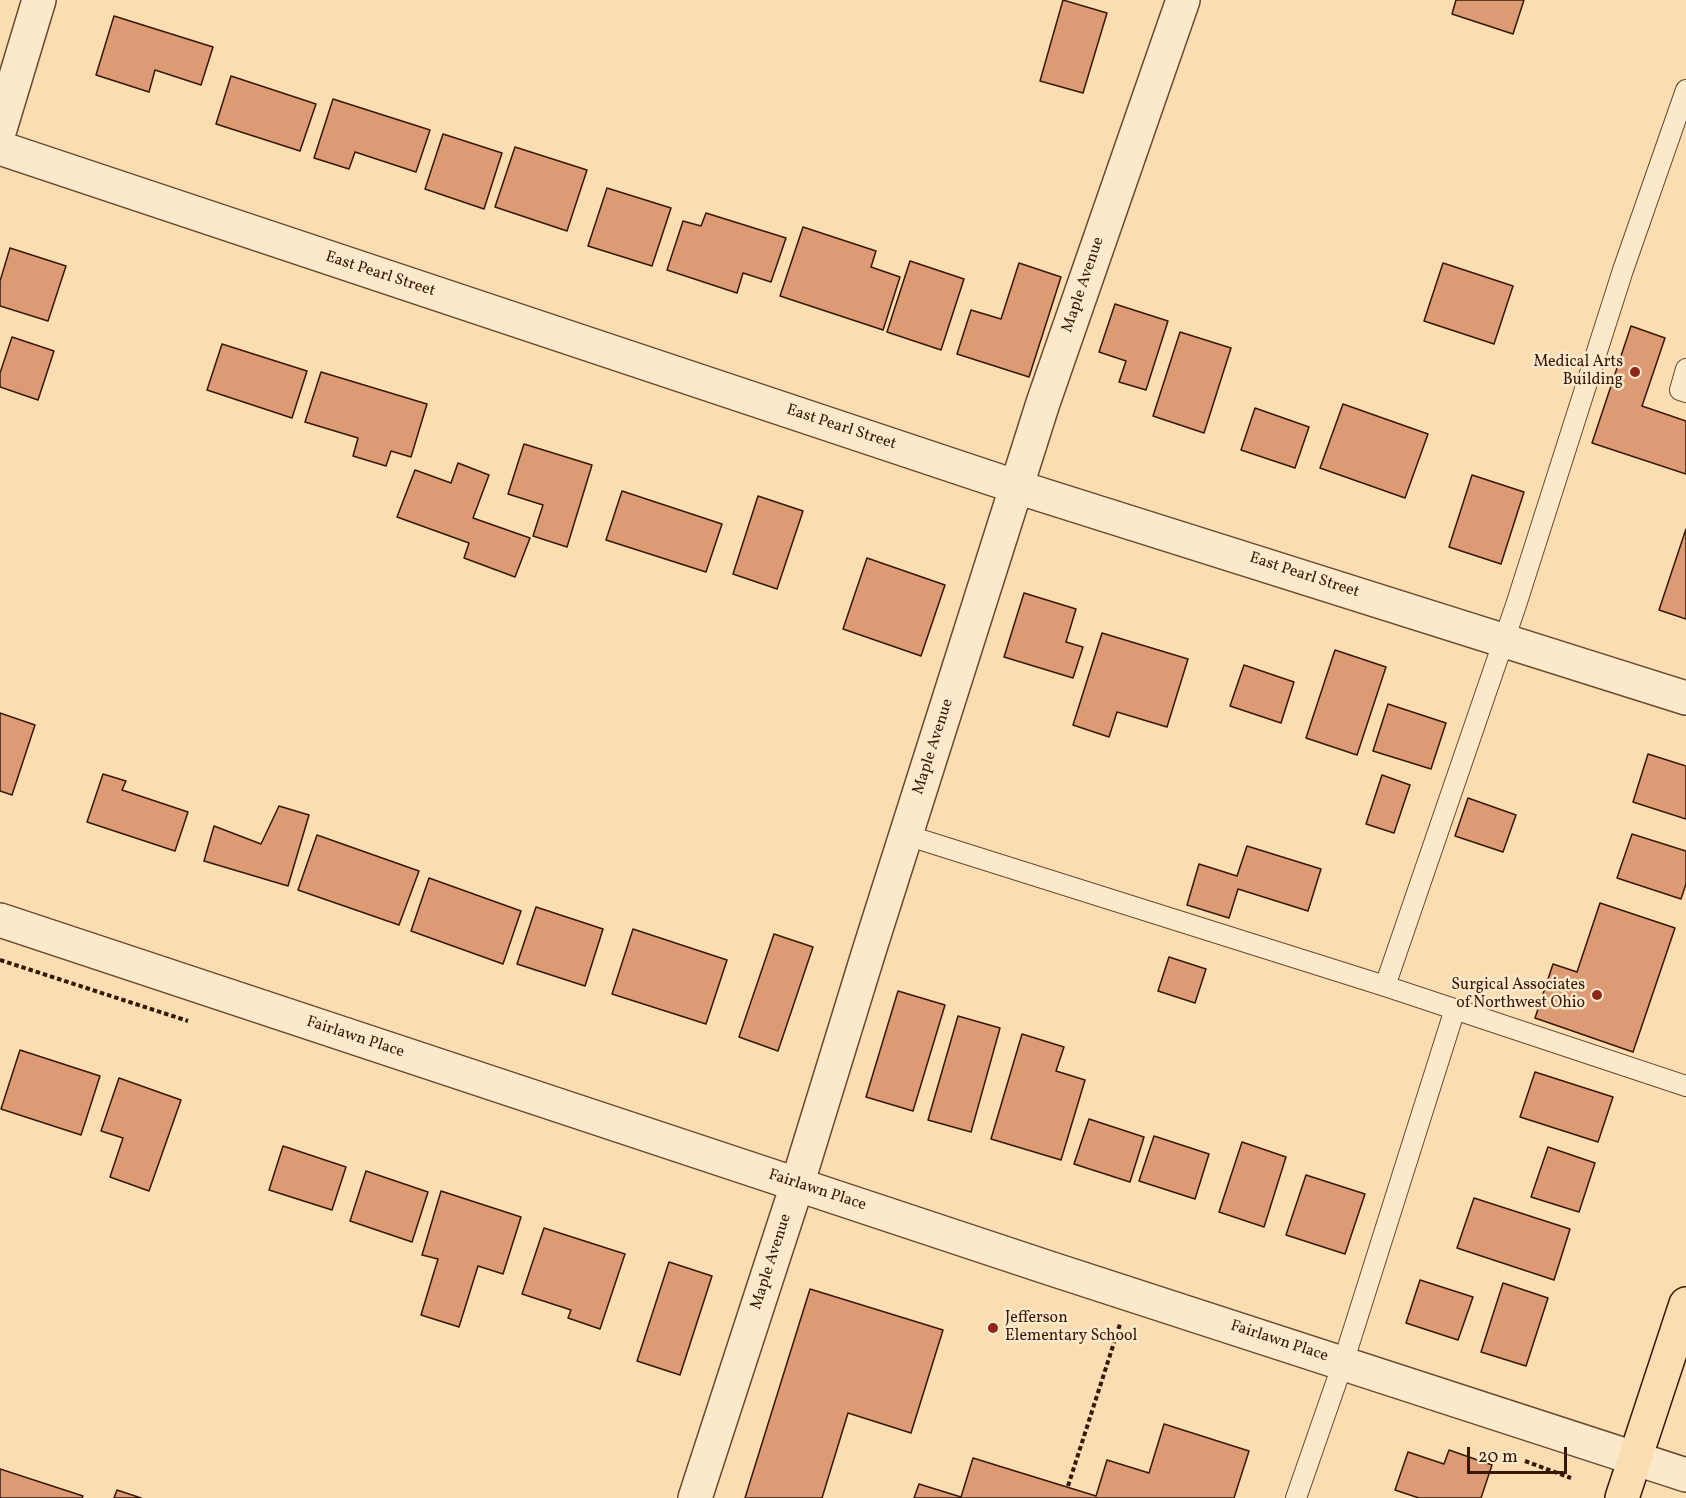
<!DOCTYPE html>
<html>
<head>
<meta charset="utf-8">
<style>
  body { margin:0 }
  #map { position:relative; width:1686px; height:1498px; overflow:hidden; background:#faddb0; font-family:Vollkorn,serif }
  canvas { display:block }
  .scale { position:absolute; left:1467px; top:1447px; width:100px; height:27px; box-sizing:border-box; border:3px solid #351805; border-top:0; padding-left:8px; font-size:18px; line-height:21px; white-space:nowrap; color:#351805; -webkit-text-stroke:4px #fce9cc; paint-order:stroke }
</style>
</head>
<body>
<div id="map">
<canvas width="1686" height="1498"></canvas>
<div class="scale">20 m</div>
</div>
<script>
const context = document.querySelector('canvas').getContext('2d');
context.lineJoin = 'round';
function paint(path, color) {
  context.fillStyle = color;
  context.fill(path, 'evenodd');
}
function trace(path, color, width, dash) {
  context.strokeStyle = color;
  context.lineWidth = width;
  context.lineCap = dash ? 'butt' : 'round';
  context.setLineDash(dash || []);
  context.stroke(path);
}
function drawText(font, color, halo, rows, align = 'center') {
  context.font = font + ' Vollkorn,serif';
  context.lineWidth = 5;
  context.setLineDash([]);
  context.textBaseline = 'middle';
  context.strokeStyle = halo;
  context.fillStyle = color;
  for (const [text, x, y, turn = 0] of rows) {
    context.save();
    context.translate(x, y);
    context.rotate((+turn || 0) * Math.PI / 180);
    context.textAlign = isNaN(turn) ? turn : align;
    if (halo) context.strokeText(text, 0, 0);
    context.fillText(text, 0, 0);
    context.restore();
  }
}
const building = new Path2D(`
  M1063,0L1107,13L1083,93L1040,81Z
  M1456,0H1524L1513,34L1452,14Z
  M114,16L213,47L201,85L155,70L149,92L96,75Z
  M231,76L316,104L300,151L216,124Z
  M333,99L430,130L416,172L355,152L349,169L314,158Z
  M443,134L502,153L484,209L425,189Z
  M515,147L587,170L567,231L495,207Z
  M607,188L671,208L652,266L588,246Z
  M706,213L786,238L771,282L743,273L737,293L667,270L683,221L701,226Z
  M803,227L876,251L871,267L900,277L883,330L780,296Z
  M10,248L66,266L48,321L0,306V281Z
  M910,261L964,279L941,350L887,332Z
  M1019,263L1061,277L1029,377L957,354L971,310L1001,319Z
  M1443,263L1513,286L1494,344L1424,321Z
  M1115,304L1168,321L1146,390L1119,382L1126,361L1099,352Z
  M1631,326L1665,338L1642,406L1686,421V474L1592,443Z
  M1180,332L1231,348L1204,433L1153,416Z
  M12,337L54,351L38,400L0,387V373Z
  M222,344L307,371L292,418L207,390Z
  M321,372L427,404L411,457L391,451L386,466L353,456L358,438L305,422Z
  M1343,404L1428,434L1405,498L1320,468Z
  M1255,408L1309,427L1295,468L1241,450Z
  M524,444L592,465L567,547L533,536L543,505L508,494Z
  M458,463L489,475L473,518L530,538L515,577L464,558L469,543L397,517L415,470L451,483Z
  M1472,475L1524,492L1501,564L1449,547Z
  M622,491L722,524L706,572L606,540Z
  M758,496L803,511L777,589L733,574Z
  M1686,529V619L1659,610Z
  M867,558L945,585L921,656L843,629Z
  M1024,593L1076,609L1066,642L1083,647L1073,678L1004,657Z
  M1102,633L1188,659L1167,727L1117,712L1109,737L1073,725Z
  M1335,650L1386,667L1357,755L1306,738Z
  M1244,665L1294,682L1281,723L1230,706Z
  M1388,704L1446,723L1431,769L1373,751Z
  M0,713L35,725L12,795L0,791Z
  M1648,754L1686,766V819L1633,802Z
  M103,774L126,781L122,790L188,812L175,851L87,822Z
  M1382,775L1410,785L1394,833L1366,824Z
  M1468,798L1516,815L1503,852L1455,836Z
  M279,806L309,815L288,886L204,861L214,826L261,844Z
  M1632,834L1686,851V884L1681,899L1617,878Z
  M317,835L419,871L399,925L298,890Z
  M1247,846L1321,869L1308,911L1238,889L1229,918L1187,905L1199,864L1237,876Z
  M429,878L521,911L503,964L411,931Z
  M1600,903L1675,928L1633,1052L1535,1018L1553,964L1577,972Z
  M536,907L603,929L585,986L517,964Z
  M633,929L727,960L706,1024L612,994Z
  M774,934L813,947L778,1051L739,1037Z
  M1169,957L1206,969L1195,1003L1158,991Z
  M898,991L945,1005L913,1111L866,1097Z
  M958,1016L1000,1028L971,1132L928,1120Z
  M1022,1034L1064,1047L1056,1071L1085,1080L1061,1160L991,1139Z
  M20,1050L100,1076L81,1135L1,1109Z
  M1535,1072L1613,1097L1598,1142L1520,1117Z
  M119,1078L181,1100L149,1191L110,1177L123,1138L101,1131Z
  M1089,1119L1144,1137L1130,1182L1074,1164Z
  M1154,1136L1209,1154L1195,1199L1139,1181Z
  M1242,1142L1286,1157L1264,1227L1219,1212Z
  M283,1146L346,1167L332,1210L269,1190Z
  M1548,1147L1595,1163L1579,1212L1531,1197Z
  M366,1171L428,1192L412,1242L350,1221Z
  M1306,1175L1365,1194L1345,1254L1286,1235Z
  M441,1191L521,1217L503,1274L478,1266L459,1327L421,1315L438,1259L422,1255Z
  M1474,1198L1570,1229L1554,1280L1457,1248Z
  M544,1228L625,1254L600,1329L568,1318L571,1310L522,1294Z
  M669,1262L712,1276L680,1375L637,1361Z
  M1420,1280L1473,1297L1458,1340L1406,1323Z
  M1503,1283L1548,1298L1526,1366L1481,1352Z
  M810,1289L943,1330L911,1433L848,1413L822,1498H745Z
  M1164,1424L1249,1451L1234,1498H914L919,1484L961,1497L973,1458L1096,1496L1107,1460L1149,1473Z
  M1449,1450L1492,1465L1481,1498H1419L1395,1490L1408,1452L1444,1464Z
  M0,1469L83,1496L82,1498H0Z
  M117,1490L141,1498H114Z`);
paint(building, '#dc9a75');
trace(building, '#351805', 1.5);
const lane = new Path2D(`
  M1686,369L1680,390L1686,392
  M906,835L1385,986L1686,1086
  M1385,986L1516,605L1623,270L1686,90
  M1296,1498L1343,1363L1455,1009`);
const street = new Path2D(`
  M0,129L39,0
  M0,148L1017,487L1686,698
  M0,920L1049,1268L1686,1475
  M695,1498L797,1185L870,948L1043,403L1183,0`);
const primary = new Path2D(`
  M1622,1498L1686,1304`);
trace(lane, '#664930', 22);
trace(street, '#664930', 36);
trace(primary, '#351805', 36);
trace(new Path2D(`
  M0,960L188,1021
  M1525,1461L1571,1478
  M1068,1486L1120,1324`), '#351805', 4, [4.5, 3]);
trace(lane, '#fce9cc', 20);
trace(street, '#fce9cc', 33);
trace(primary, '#faddb0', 33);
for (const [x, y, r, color] of [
  [1635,372,6,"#8f2418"],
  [1597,995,6,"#8f2418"],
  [993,1328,6,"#8f2418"]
]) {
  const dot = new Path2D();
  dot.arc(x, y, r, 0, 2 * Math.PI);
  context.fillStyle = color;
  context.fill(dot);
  trace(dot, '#fce9cc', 2);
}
drawText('16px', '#351805', '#fce9cc', [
  ["East Pearl Street",380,275,18],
  ["Maple Avenue",1084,285,-71],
  ["East Pearl Street",841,428,18],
  ["East Pearl Street",1304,576,18],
  ["Maple Avenue",934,747,-72],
  ["Fairlawn Place",355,1038,18],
  ["Fairlawn Place",817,1191,18],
  ["Maple Avenue",772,1262,-72],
  ["Fairlawn Place",1279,1342,18]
]);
drawText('16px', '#351805', '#fce9cc', [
  ["Medical Arts",1623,363],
  ["Building",1623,381],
  ["Surgical Associates",1585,986],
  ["of Northwest Ohio",1585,1004],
  ["Jefferson",1005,1319,"left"],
  ["Elementary School",1005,1337,"left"]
], 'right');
</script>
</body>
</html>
